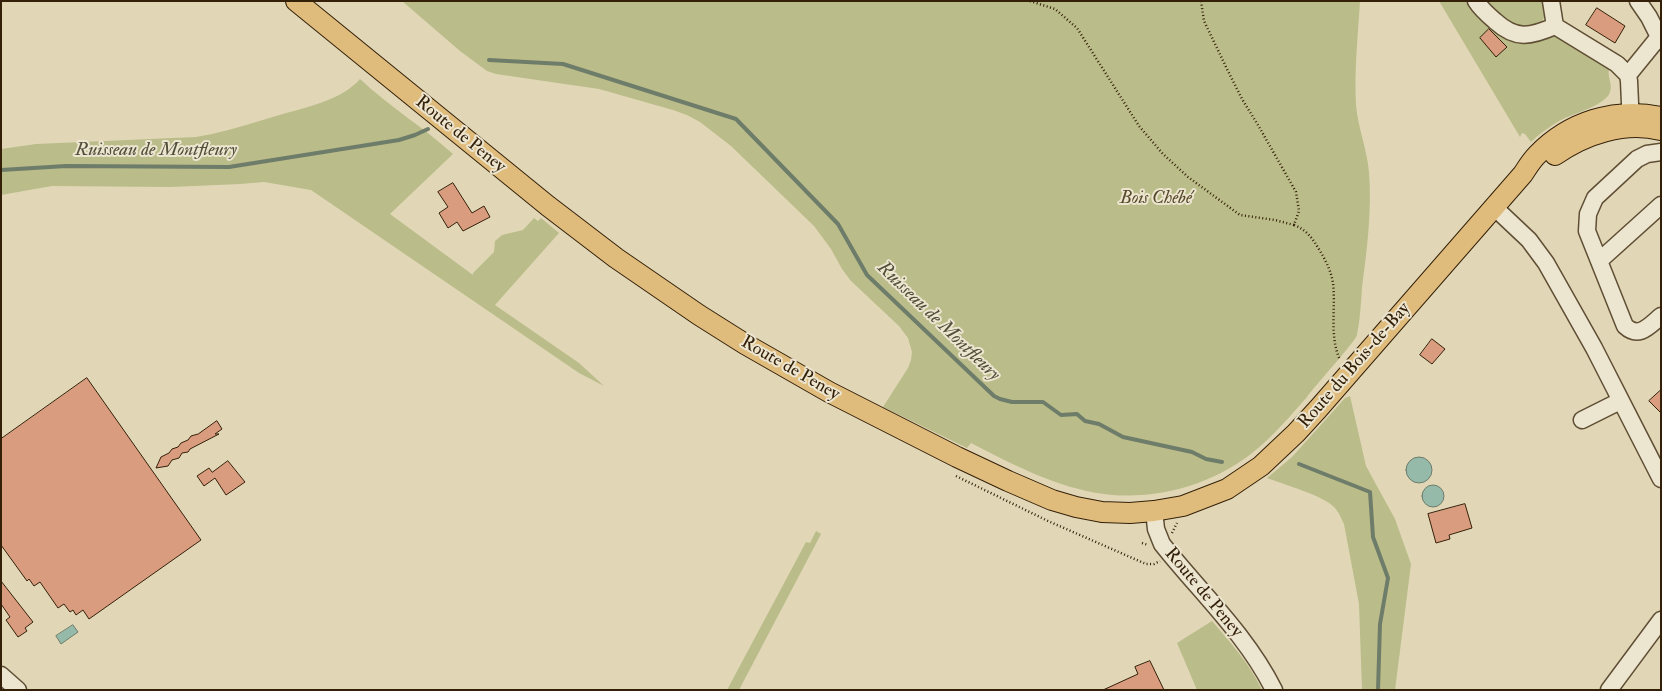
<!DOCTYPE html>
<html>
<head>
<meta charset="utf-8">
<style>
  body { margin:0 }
  #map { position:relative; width:1662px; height:691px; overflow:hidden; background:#e1d7b7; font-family:"IM FELL Double Pica",serif }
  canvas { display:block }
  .frame { position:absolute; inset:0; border:2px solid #342009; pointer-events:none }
</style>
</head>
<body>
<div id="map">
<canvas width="1662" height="691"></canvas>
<div class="frame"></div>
</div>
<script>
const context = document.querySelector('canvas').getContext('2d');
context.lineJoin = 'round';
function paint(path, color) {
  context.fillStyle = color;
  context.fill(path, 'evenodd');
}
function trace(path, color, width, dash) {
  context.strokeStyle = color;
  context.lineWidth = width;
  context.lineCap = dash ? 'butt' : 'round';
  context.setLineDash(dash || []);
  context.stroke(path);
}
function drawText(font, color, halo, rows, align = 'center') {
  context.font = font + ' "IM FELL Double Pica",serif';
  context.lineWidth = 4;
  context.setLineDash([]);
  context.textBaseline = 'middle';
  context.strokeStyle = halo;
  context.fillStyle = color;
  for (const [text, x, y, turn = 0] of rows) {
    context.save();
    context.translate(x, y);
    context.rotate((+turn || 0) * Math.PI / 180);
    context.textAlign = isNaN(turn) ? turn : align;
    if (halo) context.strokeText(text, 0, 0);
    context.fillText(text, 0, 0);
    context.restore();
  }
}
paint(new Path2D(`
  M402,1H1360C1358,35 1354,71 1356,105C1358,128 1367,149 1369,172C1372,210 1367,249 1362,287C1361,303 1360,320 1357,335C1356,341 1314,387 1307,397C1291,415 1276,433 1257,449C1216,484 1157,501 1104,494C1057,488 1012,464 971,443L967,448L883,407L908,368L911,360L912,352L908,338L899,326L851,281L842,269L831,249L814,226L731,146L700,122L687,115L673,110L599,89L496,74L487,71L460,51Z
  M1439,1H1545L1546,13L1540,26L1609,69C1607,77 1613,84 1610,92C1606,105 1575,113 1563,119C1552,125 1540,133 1531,142L1525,134L1522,133L1520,137Z
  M360,79C390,107 423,127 453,154L390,214L473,275V273L494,252L495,241L502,235L523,230L534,218L538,221L541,218L559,233L495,305L579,363L604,386L579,373L311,190L264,182L240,184L171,187L52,186L1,195V149L36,144L196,137L212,134C234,129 255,122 276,116C303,108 341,101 360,79Z
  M1350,396L1366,466L1395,519L1411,564L1395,690H1362L1359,604L1344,524C1341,518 1339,512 1334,507C1324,496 1283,484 1267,478L1292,457L1345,398Z
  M816,531L821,534L739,690H727L806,542L810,543Z
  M1212,621C1230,642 1250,664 1262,690H1197L1177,643Z`), '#babc89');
const water = new Path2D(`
  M1406 470a13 13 0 1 1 26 0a13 13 0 1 1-26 0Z
  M1422 496a11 11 0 1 1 22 0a11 11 0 1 1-22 0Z
  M73,625L78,632L61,644L56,636Z`);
paint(water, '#95baaa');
trace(water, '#6e7c6a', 1);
trace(new Path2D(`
  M489,60L563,64L736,119L838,224L867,275L994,396L1000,399L1012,402H1043L1061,415L1077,414L1085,421L1099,424L1123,437L1192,452L1206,459L1222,462
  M1,170L66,166L229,167L399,140L415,135L428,129
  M1299,464L1370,492L1373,537L1388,578L1380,624L1378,690`), '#6e7c6a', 4);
const building = new Path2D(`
  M1597,8L1625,26L1615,43L1586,25Z
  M1489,29L1507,47L1496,57L1480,38Z
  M453,183L472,213L484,206L490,217L463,231L457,222L448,228L439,213L448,207L438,192Z
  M1432,339L1445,349L1432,364L1420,355Z
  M87,378L201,540L89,619L83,610L76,615L73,610L70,612L64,604L58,608L40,582L34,586L29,579L27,581L1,545V439Z
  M1661,390V413L1649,401Z
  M217,421L222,429L215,434H219L190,449L188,452L182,453L179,458L172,460L168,466L156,468L161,457L169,453L172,449L178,447L181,443L188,440L191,436L198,434Z
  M228,461L245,482L226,495L215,478L204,486L197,476L209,468L212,472Z
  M1465,504L1472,528L1449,535L1450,539L1436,543L1428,514Z
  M1,581L33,622L25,628L27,631L18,637L6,620L10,617L1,604Z
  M1150,661L1164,690H1103L1138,674L1135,667Z`);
paint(building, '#d99c7f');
trace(building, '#342009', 1);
const minor = new Path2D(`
  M1476,1C1481,9 1488,15 1495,21C1516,40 1530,37 1555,26L1617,64L1628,75L1629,81L1631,126
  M1551,1L1555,26
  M1638,1L1649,17L1661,41
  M1628,75L1658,38
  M1661,152L1647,154L1637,159L1595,198L1588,214L1587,231L1625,326C1639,339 1649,326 1661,316
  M1494,207L1529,240L1546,263L1594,348L1661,479
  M1599,261L1661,205
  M1582,420L1620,401
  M1154,511L1156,529L1162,544C1200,592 1246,634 1274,690
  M1,675L18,690
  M1609,690L1661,620`);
const major = new Path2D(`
  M296,1L548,206L616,258L699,315L745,344L829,392L957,457L1008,481L1052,500L1076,507L1102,512L1130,513L1154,511L1183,506L1227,489L1261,466L1296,433L1318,409L1523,174C1527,168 1531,161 1537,155C1569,122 1615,107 1661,117
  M1555,155C1585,134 1624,121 1661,130`);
trace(minor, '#5f4e34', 19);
trace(major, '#342009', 22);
trace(new Path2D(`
  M1030,1L1055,9L1077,28L1139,126L1163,154L1188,177L1240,215L1275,220L1294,225L1299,211L1296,192L1258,125L1242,99L1227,69L1204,21L1201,1
  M1294,225C1307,230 1313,239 1320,251C1326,261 1331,271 1333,283C1336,308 1329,336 1340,360
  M956,476L1048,521L1146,564H1154L1160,561
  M1172,533L1177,523
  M1142,543L1148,545`), '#342009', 2.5, [1, 2.5]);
trace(minor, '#ece5d0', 16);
trace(major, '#e0bc7c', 20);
drawText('18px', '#342009', '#ece5d0', [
  ["Route de Peney",460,135,39],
  ["Route du Bois-de-Bay",1355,366,-49],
  ["Route de Peney",790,369,30],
  ["Route de Peney",1203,593,50]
]);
drawText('italic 18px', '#564729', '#ece5d0', [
  ["Bois Chébé",1156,199]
]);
drawText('italic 19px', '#514e39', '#ece5d0', [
  ["Ruisseau de Montfleury",156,151],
  ["Ruisseau de Montfleury",938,322,44]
]);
</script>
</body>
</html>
